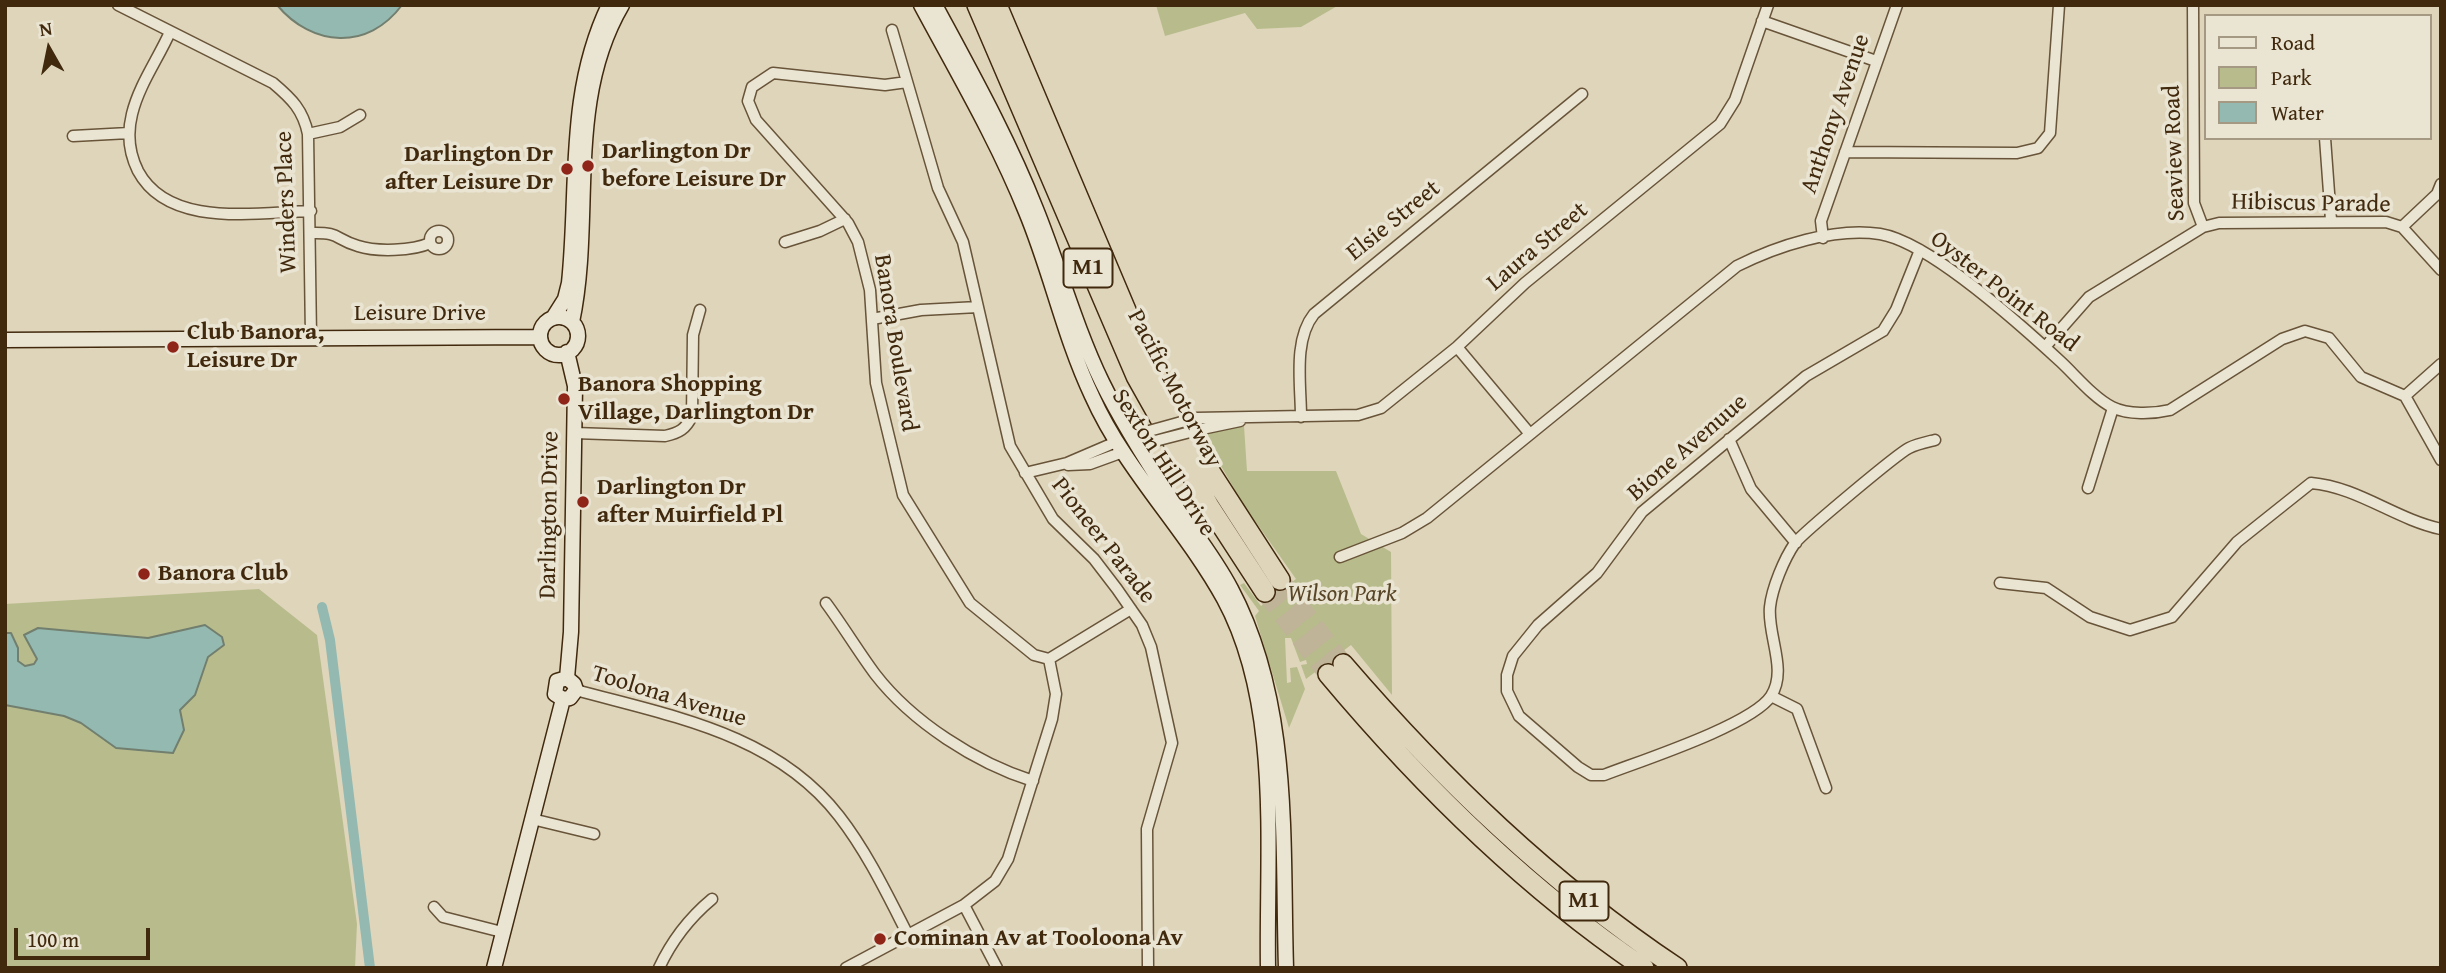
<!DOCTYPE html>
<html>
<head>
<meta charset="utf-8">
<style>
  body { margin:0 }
  #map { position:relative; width:2446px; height:973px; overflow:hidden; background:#dfd5bb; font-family:"Gentium Book Plus",serif }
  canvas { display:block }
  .frame { position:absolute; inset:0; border:7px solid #41290d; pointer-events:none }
  .legend { position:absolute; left:2204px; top:14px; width:228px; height:126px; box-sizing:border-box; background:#eae4d3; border:2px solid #a69984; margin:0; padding:9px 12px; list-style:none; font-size:21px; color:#41290d }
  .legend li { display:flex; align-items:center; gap:14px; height:35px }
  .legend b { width:35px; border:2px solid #a69984 }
  .north { position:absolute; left:14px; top:14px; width:70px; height:70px; -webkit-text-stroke:5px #eae4d3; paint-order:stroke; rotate:351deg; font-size:19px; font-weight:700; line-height:28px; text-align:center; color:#41290d }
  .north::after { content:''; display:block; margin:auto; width:24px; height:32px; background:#41290d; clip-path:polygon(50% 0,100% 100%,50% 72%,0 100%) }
  .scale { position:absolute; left:14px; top:928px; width:136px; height:32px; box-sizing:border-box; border:4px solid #41290d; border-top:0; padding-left:9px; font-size:21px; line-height:24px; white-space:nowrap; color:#41290d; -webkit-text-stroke:5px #eae4d3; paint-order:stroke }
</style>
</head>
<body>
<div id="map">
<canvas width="2446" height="973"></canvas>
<div class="frame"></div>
<ul class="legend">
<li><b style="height:9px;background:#eae4d3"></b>Road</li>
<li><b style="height:19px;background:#b8bc8c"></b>Park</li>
<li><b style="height:19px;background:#93b9b1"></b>Water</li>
</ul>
<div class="north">N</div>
<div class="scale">100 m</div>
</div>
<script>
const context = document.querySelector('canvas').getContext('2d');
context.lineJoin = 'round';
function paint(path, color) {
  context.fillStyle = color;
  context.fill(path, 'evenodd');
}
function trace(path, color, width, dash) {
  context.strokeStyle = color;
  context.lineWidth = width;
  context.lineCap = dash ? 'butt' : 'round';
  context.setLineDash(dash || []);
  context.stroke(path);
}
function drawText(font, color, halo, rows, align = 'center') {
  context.font = font + ' "Gentium Book Plus",serif';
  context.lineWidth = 7;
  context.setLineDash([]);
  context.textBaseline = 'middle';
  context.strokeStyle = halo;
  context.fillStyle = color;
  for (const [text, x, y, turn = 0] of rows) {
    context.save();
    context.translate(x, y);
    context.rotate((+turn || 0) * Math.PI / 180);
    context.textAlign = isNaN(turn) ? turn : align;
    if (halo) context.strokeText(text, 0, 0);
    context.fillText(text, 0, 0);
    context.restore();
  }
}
paint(new Path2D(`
  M1156,5H1339L1301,27L1257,29L1245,13L1165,36Z
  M1244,426L1247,471H1336L1361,534L1391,552L1392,695L1351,645L1306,679L1301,665L1307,664L1306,660L1300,662L1291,638H1285L1287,683L1291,682L1290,668L1297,667L1305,689L1289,728L1255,616L1259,611L1240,585L1244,583L1261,606L1296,579L1243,504L1202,433Z
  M259,589L317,635L357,924L355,968H5V604Z`), '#b8bc8c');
const water = new Path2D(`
  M277,5H402C368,51 312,47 277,5Z
  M205,625L222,637L224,645L208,657L195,695L180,710L184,730L173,753L116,748L81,723L64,716L5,705V633H11L18,648V661L25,666L34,664L37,659L24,635L38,628L148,638Z`);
paint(water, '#93b9b1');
trace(water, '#727f6f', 2);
trace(new Path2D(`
  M322,607L330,640L370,968`), '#93b9b1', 10);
trace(new Path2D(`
  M1280,580L1343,664
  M1265,592L1328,674`), '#bfb398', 19, [19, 10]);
const street = new Path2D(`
  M118,5L273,83C292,99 303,110 308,134L311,337
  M1762,21L1876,61
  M892,30L938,188L963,242L1010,446L1053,519L1094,559L1117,589L1142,625L1151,647L1172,743L1147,829L1148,968
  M170,32C158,59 139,85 132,114C127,134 129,153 138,171C169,229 257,212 311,211
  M907,82L885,85L773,73L752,87L748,101L756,120L848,223L858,242L870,290L876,383L903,495L970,603L1034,655L1049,659
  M308,134L340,127L360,115
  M73,136L129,133
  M2325,138L2331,220
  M1845,152L2017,153L2038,148L2050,133L2059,5
  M2203,227L2219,223L2386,222L2402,227L2441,270
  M2402,227L2437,194L2441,184
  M430 240a9 9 0 1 1 18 0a9 9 0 1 1-18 0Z
  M311,233C341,232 334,239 358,246C376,252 413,251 430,243
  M1823,238L1821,221L1897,5
  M785,242L820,231L845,219
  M1920,250L1896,310L1883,331L1806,376L1642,512L1597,573L1538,625L1513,656L1507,675V691L1519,716L1578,767L1591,775H1604C1640,761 1752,725 1771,696C1788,670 1767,635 1770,607C1772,588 1784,559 1795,543C1804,532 1897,454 1909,448C1917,444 1927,442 1935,440
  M872,319L921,310L978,307
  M1457,347L1530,434
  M2045,347L2089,297L2203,227L2194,203L2193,5
  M2405,396L2441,364
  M1301,417C1301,385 1293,340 1314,314L1582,94
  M1196,418L1358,415L1381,408L1457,347L1525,283L1720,124L1735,100L1768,5
  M1202,429L1240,421
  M574,433L665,436C679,433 686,429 692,416L693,335L700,310
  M1729,439L1751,489L1796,543
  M1068,465L1090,464L1123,452
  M1025,473L1067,463L1116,442
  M2088,488L2113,408
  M1340,557L1402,533L1427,518L1737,266C1777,246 1834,227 1880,234C1930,242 2022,326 2061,362C2076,376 2094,398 2112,407C2128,415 2153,414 2170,410L2282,339L2305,331L2329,338L2361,377L2405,396L2441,460
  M2000,583L2046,588L2090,617L2130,630L2172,617L2237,542L2311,483C2358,487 2395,519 2441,529
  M826,603C843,626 858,651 875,674C912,722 976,763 1033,781
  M1049,659L1131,609
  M576,690C670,716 775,733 839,816C867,852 887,894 908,935
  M1771,696L1797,709L1826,788
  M532,819L594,834
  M964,905L997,968
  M434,907L443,917L502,932
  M659,968C672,940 688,919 712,899
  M846,968L964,905L995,881L1008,859L1052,719L1056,694L1049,659`);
const secondary = new Path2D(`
  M921,5C958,74 997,140 1026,212C1051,272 1064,337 1092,396C1125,470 1185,528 1224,599C1282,706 1266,851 1268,968
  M935,5C971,72 1008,138 1036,209C1059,266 1075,326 1102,382C1122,423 1147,462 1172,500C1192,530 1215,558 1231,589C1292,704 1282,841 1286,968
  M540 336a19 19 0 1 1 38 0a19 19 0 1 1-38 0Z
  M553,318L565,299L569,283C579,189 566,94 609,5
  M572,322C594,218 565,102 622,5
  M5,340L540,337
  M567,678L571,632L575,386L567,352
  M563,699L555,694L557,681L567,678
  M563,699L570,698L576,690L574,684L567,678
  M494,968L563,699`);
const highway = new Path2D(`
  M977,5L1136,376L1209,506L1265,592
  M997,5L1136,334L1189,439L1280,580
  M1343,664C1443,780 1550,883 1677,968
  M1328,674C1421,785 1524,887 1644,968`);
trace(street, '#685438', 13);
trace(secondary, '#41290d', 17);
trace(highway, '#41290d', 22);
trace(street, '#eae4d3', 10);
trace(secondary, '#eae4d3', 14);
trace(highway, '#dfd5bb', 19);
const streetBridge = new Path2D(`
  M1149,431L1196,418
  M1155,441L1202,429`);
trace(streetBridge, '#685438', 13, []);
trace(streetBridge, '#eae4d3', 10);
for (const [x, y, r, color] of [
  [588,166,7,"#8f2418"],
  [567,169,7,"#8f2418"],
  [173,347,7,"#8f2418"],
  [564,399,7,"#8f2418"],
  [583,502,7,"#8f2418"],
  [144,574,7,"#8f2418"],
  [880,939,7,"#8f2418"]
]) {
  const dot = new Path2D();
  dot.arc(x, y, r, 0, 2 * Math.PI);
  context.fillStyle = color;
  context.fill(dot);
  trace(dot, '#eae4d3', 2.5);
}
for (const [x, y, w] of [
  [1088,268,49],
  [1584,901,49]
]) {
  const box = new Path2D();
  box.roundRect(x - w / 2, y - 19.5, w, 39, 5);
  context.fillStyle = '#eae4d3';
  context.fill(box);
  trace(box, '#41290d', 2);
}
drawText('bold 23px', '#41290d', null, [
  ["M1",1088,268],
  ["M1",1584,901]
]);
drawText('24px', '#41290d', '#eae4d3', [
  ["Anthony Avenue",1836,114,-71],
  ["Seaview Road",2175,153,-92],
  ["Winders Place",287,202,-92],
  ["Hibiscus Parade",2311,204,1],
  ["Elsie Street",1394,221,-39],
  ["Laura Street",1538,247,-40],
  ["Oyster Point Road",2004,292,38],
  ["Leisure Drive",420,314],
  ["Banora Boulevard",895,343,81],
  ["Pacific Motorway",1174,389,62],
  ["Bione Avenuue",1688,448,-41],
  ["Sexton Hill Drive",1163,463,57],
  ["Darlington Drive",550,515,-89],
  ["Pioneer Parade",1103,541,52],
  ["Toolona Avenue",669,697,17]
]);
drawText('bold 24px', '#41290d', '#eae4d3', [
  ["Darlington Dr",602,152],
  ["before Leisure Dr",602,180],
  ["Darlington Dr",553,155,"right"],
  ["after Leisure Dr",553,183,"right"],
  ["Club Banora,",187,333],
  ["Leisure Dr",187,361],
  ["Banora Shopping",578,385],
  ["Village, Darlington Dr",578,413],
  ["Darlington Dr",597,488],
  ["after Muirfield Pl",597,516],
  ["Banora Club",158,574],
  ["Cominan Av at Tooloona Av",894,939]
], 'left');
drawText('italic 24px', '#594626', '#eae4d3', [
  ["Wilson Park",1342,595]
]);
</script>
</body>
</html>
